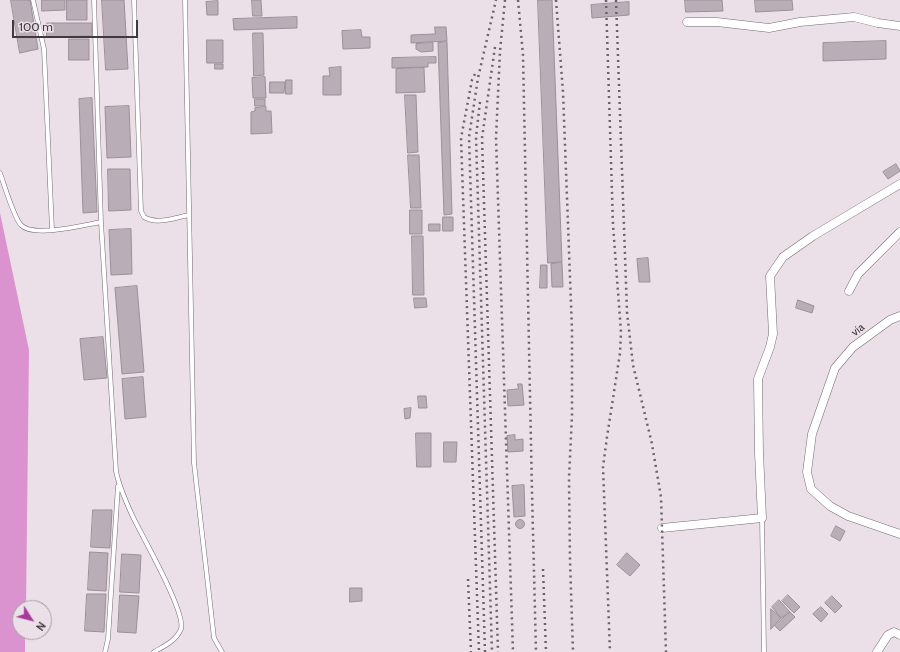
<!DOCTYPE html>
<html>
<head>
<meta charset="utf-8">
<style>
  body { margin:0 }
  #map { position:relative; width:900px; height:652px; overflow:hidden; background:#ebdfe8; font-family:Cabin,sans-serif }
  canvas { display:block }
  .north { position:absolute; left:12px; top:600px; width:40px; height:40px; box-sizing:border-box; background:#ebdfe8; border:1px solid #a69da4; border-radius:50%; rotate:126deg; font-size:11px; font-weight:700; line-height:16px; text-align:center; color:#3f3a3e }
  .north::after { content:''; display:block; margin:auto; width:14px; height:18px; background:#a83b9a; clip-path:polygon(50% 0,100% 100%,50% 72%,0 100%) }
  .scale { position:absolute; left:12px; top:20px; width:126px; height:18px; box-sizing:border-box; border:2px solid #3f3a3e; border-top:0; padding-left:5px; font-size:12px; line-height:14px; white-space:nowrap; color:#3f3a3e; -webkit-text-stroke:3px #ebdfe8; paint-order:stroke }
</style>
</head>
<body>
<div id="map">
<canvas width="900" height="652"></canvas>
<div class="north">N</div>
<div class="scale">100 m</div>
</div>
<script>
const context = document.querySelector('canvas').getContext('2d');
context.lineJoin = 'round';
function paint(path, color) {
  context.fillStyle = color;
  context.fill(path, 'evenodd');
}
function trace(path, color, width, dash) {
  context.strokeStyle = color;
  context.lineWidth = width;
  context.lineCap = dash ? 'butt' : 'round';
  context.setLineDash(dash || []);
  context.stroke(path);
}
function drawText(font, color, halo, rows, align = 'center') {
  context.font = font + ' Cabin,sans-serif';
  context.lineWidth = 3;
  context.setLineDash([]);
  context.textBaseline = 'middle';
  context.strokeStyle = halo;
  context.fillStyle = color;
  for (const [text, x, y, turn = 0] of rows) {
    context.save();
    context.translate(x, y);
    context.rotate((+turn || 0) * Math.PI / 180);
    context.textAlign = isNaN(turn) ? turn : align;
    if (halo) context.strokeText(text, 0, 0);
    context.fillText(text, 0, 0);
    context.restore();
  }
}
paint(new Path2D(`
  M0,213L29,350L26,608H20V632H25V652H0Z`), '#db93cf');
const building = new Path2D(`
  M11,0H30L38,49L20,53Z
  M42,0H65V10L42,11Z
  M67,0H87V20H67Z
  M102,0H124L128,69L106,70Z
  M252,0H261L262,16H253Z
  M538,0H552L562,262L548,263Z
  M685,0H722L723,11L686,12Z
  M755,0H792L793,10L756,12Z
  M218,1V15H207L206,2Z
  M629,2V15L592,18L591,5Z
  M297,17V28L234,30L233,19Z
  M47,23H92V36L47,37Z
  M435,27H446L447,41L411,43V35L435,34Z
  M361,30L362,37H370V48L343,49L342,31Z
  M253,33H263L264,75L254,76Z
  M69,39H89V60H69Z
  M207,40H223V63H207Z
  M886,41V59L823,61V43Z
  M447,42L452,214L444,215L438,43Z
  M433,43V51L421,52L416,49V44Z
  M436,57V63H428V67L392,68V58Z
  M215,64H223V69H215Z
  M341,67V95H323V76H330L329,68Z
  M424,68L425,92L396,93V69Z
  M265,77L266,98H253L252,78Z
  M286,80H292V94H286Z
  M270,82H285L284,93H270Z
  M405,95H416L418,152L408,153Z
  M92,98L97,212L83,213L79,99Z
  M255,99H265V106H255Z
  M129,106L131,157L107,158L105,107Z
  M266,107V111H271L272,133L251,134V112L255,111V108Z
  M408,155H419L421,208H411Z
  M896,164L900,171L888,179L883,172Z
  M108,169H130L131,210L109,211Z
  M410,210H422V234H410Z
  M443,217H453V231H443Z
  M429,224H440V231H429Z
  M131,229L132,274L111,275L109,230Z
  M412,236H423L424,295H413Z
  M648,258L650,282H639L637,259Z
  M562,263L563,287H552L551,264Z
  M541,265H547V288H540Z
  M137,286L144,372L122,374L115,288Z
  M414,298H426L427,307L415,308Z
  M798,300L814,306L812,313L796,308Z
  M103,337L107,378L84,380L80,339Z
  M143,377L146,417L125,419L122,379Z
  M518,384H522L524,405L508,406L507,390L518,389Z
  M418,396H426L427,408H419Z
  M411,408L410,418L405,419L404,409Z
  M416,433H431V467H417Z
  M515,435V440L523,439V451L508,452L507,436Z
  M444,442H457L456,462H444Z
  M524,485L525,516L514,517L512,486Z
  M93,510H112L110,548L91,547Z
  M515.5 524a4.5 4.5 0 1 1 9 0a4.5 4.5 0 1 1-9 0Z
  M836,526L845,531L840,541L831,536Z
  M90,552L108,553L106,591L88,590Z
  M627,553L640,565L630,576L617,565Z
  M122,554L141,555L139,593L120,592Z
  M350,588H362V601L350,602Z
  M87,594H106L104,632L85,631Z
  M120,595L139,596L136,633L118,632Z
  M788,595L800,607L794,613L782,601Z
  M832,596L842,606L835,613L825,603Z
  M779,600L790,612L781,618L772,607Z
  M821,607L828,614L821,622L813,614Z
  M771,609L781,618L771,629Z
  M790,612L795,617L780,631L775,626Z`);
paint(building, '#b9aeb7');
trace(building, '#9b9098', 1);
const lane = new Path2D(`
  M33,0L44,49L52,230
  M134,0L141,211L144,217C157,225 174,218 189,215
  M185,0L194,463L214,638L222,652
  M0,173C4,184 14,218 21,225C33,238 84,225 101,222L94,0
  M101,222L116,471C119,487 126,502 133,517C142,536 186,612 181,629C176,641 164,646 154,652
  M762,518L764,652
  M105,652L108,639L118,486`);
const street = new Path2D(`
  M687,22H717L769,28L800,22L854,17L878,23L900,26
  M849,291L858,274L900,232
  M900,316L890,320L853,347L835,368L812,434L807,472L811,489L830,506L848,516L900,534
  M662,528L762,518L759,453L758,379L770,347L773,334L770,276L783,257L813,236L900,184
  M877,652L888,635L894,632L900,635`);
trace(lane, '#756a72', 5);
trace(street, '#756a72', 9);
trace(lane, '#fff', 4);
trace(street, '#fff', 8);
trace(new Path2D(`
  M505,0L500,51L496,138L513,652
  M518,0L523,55L532,492L536,652
  M556,0L563,92L572,330V415L569,478L570,560L573,652
  M606,0L613,225L621,332L620,353L607,437L603,467L610,652
  M616,0L627,312L633,365L652,444L661,497L666,652
  M495,47L482,138L498,652
  M475,74L472,80L461,138L479,652
  M480,102L476,137L492,652
  M543,569L546,652
  M468,579L471,652
  M485,652L469,137L478,78L496,0`), '#696268', 2.5, [2, 4]);
drawText('11px', '#3f3a3e', '#ebdfe8', [
  ["via",858,330,-38]
]);
</script>
</body>
</html>
